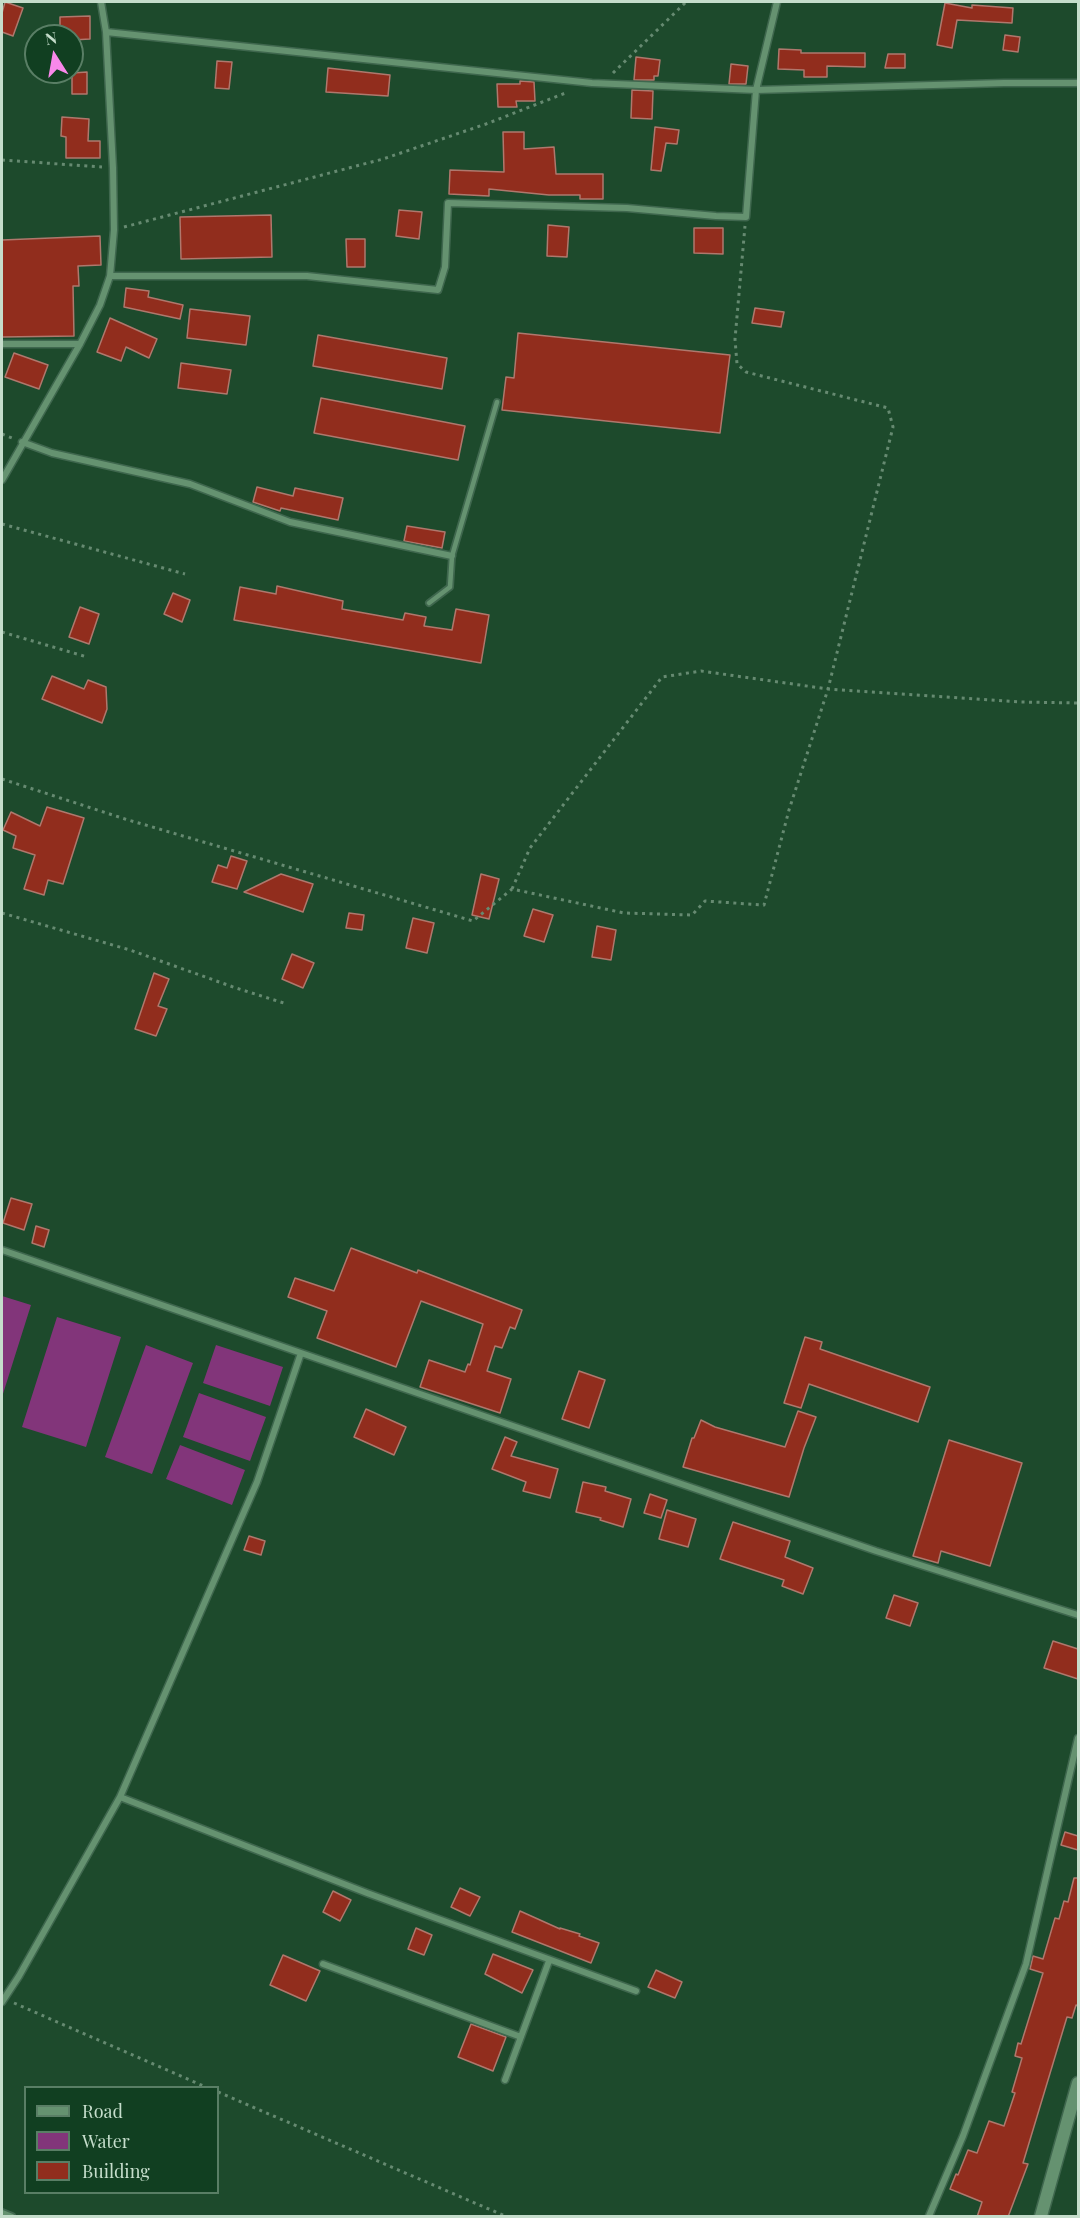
<!DOCTYPE html>
<html>
<head>
<meta charset="utf-8">
<style>
  body { margin:0 }
  #map { position:relative; width:1080px; height:2218px; overflow:hidden; background:#1d4a2c; font-family:"Playfair Display",serif }
  canvas { display:block }
  .frame { position:absolute; inset:0; border:3px solid #c5ddcb; pointer-events:none }
  .legend { position:absolute; left:24px; top:2086px; width:195px; height:108px; box-sizing:border-box; background:#113f21; border:2px solid #597e65; margin:0; padding:8px 10px; list-style:none; font-size:18px; color:#c5ddcb }
  .legend li { display:flex; align-items:center; gap:12px; height:30px }
  .legend b { width:30px; border:2px solid #597e65 }
  .north { position:absolute; left:24px; top:24px; width:60px; height:60px; box-sizing:border-box; background:#113f21; border:2px solid #597e65; border-radius:50%; rotate:349deg; font-size:16px; font-weight:700; line-height:24px; text-align:center; color:#c5ddcb }
  .north::after { content:''; display:block; margin:auto; width:21px; height:27px; background:#f888ea; clip-path:polygon(50% 0,100% 100%,50% 72%,0 100%) }
</style>
</head>
<body>
<div id="map">
<canvas width="1080" height="2218"></canvas>
<div class="frame"></div>
<ul class="legend">
<li><b style="height:8px;background:#659270"></b>Road</li>
<li><b style="height:16px;background:#82357a"></b>Water</li>
<li><b style="height:16px;background:#912d1d"></b>Building</li>
</ul>
<div class="north">N</div>
</div>
<script>
const context = document.querySelector('canvas').getContext('2d');
context.lineJoin = 'round';
function paint(path, color) {
  context.fillStyle = color;
  context.fill(path, 'evenodd');
}
function trace(path, color, width, dash) {
  context.strokeStyle = color;
  context.lineWidth = width;
  context.lineCap = dash ? 'butt' : 'round';
  context.setLineDash(dash || []);
  context.stroke(path);
}
paint(new Path2D(`
  M2,1296L31,1305L2,1397Z
  M57,1317L121,1337L86,1447L22,1427Z
  M146,1345L193,1363L152,1474L105,1457Z
  M216,1345L283,1367L270,1406L203,1383Z
  M199,1393L266,1417L250,1461L183,1437Z
  M180,1445L245,1470L232,1505L166,1479Z`), '#82357a');
const building = new Path2D(`
  M5,2L23,8L13,36L2,32V13Z
  M945,3L972,8V5L1013,8L1012,23L957,20L952,48L937,45Z
  M90,16V39L72,40V36H60V17Z
  M1005,35L1020,37L1018,52L1003,50Z
  M779,49L801,50V53H865V67L827,66V77H804V70L778,69Z
  M888,54H905V68H885Z
  M636,57L660,60L658,76H654V80H634Z
  M217,61L232,62L229,89L215,88Z
  M731,64L748,66L746,84H729Z
  M328,68L390,75L388,96L326,92Z
  M87,72V94H72V73Z
  M520,81L534,82L535,101H516L517,107H498L497,84H520Z
  M632,90L653,91L652,119L631,118Z
  M62,117L89,119L88,141H100V158H66V137L61,136Z
  M655,127L679,130L677,144L666,143L661,171L651,170Z
  M503,132H524V149L554,147L556,174H603V199H580V195H549L489,189V196L449,194L450,170L504,172Z
  M399,210L422,212L419,239L396,236Z
  M271,215L272,257L181,259L180,217Z
  M548,225L569,227L567,257L547,256Z
  M694,228H723V254L694,253Z
  M100,236L101,265L78,266L79,286H73L74,336L2,337V240Z
  M346,239H365V267H347Z
  M126,288L149,291L148,297L183,305L180,319L124,307Z
  M755,308L784,312L781,327L752,323Z
  M190,309L250,316L246,345L187,338Z
  M110,318L157,339L149,358L126,347L121,361L97,352Z
  M518,333L730,355L720,433L502,410L506,377L514,378Z
  M318,335L447,358L442,389L313,366Z
  M14,353L48,365L39,389L5,377Z
  M181,363L231,370L227,394L178,388Z
  M321,398L465,426L458,460L314,433Z
  M257,487L293,496L295,488L343,498L338,520L281,508L280,511L253,502Z
  M407,526L445,532L442,548L404,541Z
  M277,586L343,601L342,609L403,620L405,613L426,617L424,626L452,630L456,609L489,615L481,663L234,620L240,587L276,594Z
  M173,593L190,600L182,622L164,614Z
  M80,607L99,614L89,644L69,637Z
  M52,676L84,689L88,680L106,687L107,709L102,723L42,699Z
  M47,807L84,818L63,884L48,880L44,895L24,889L35,855L13,848L16,836L3,830L11,812L40,826Z
  M231,856L247,861L237,889L212,882L218,865L227,868Z
  M281,874L313,884L303,912L244,892Z
  M481,874L499,879L489,919L472,915Z
  M533,909L553,915L544,942L524,936Z
  M349,913L364,915L362,930L346,928Z
  M413,918L434,923L427,953L406,948Z
  M597,926L616,930L611,960L592,957Z
  M292,954L314,963L303,988L282,979Z
  M154,973L169,979L158,1006L167,1009L156,1036L135,1029Z
  M11,1198L32,1204L24,1230L3,1223Z
  M36,1226L49,1230L44,1247L32,1243Z
  M351,1248L417,1273L418,1270L522,1310L515,1329L510,1327L502,1348L495,1346L487,1371L511,1379L500,1413L420,1387L429,1360L465,1372L468,1364L470,1365L483,1324L421,1301L396,1367L317,1338L327,1311L288,1297L295,1278L334,1291Z
  M805,1337L822,1342L820,1349L930,1387L918,1422L809,1384L801,1408L784,1403Z
  M579,1371L605,1380L589,1428L562,1419Z
  M366,1409L406,1427L394,1455L354,1437Z
  M798,1411L816,1417L804,1448L789,1497L683,1467L692,1438H694L701,1420L715,1427L785,1447Z
  M505,1437L517,1442L511,1456L558,1469L550,1498L523,1491L526,1482L492,1469Z
  M949,1440L1022,1463L990,1566L941,1551L938,1563L913,1556Z
  M583,1482L606,1487L605,1491L631,1499L623,1527L600,1520L601,1518L576,1512Z
  M650,1494L667,1500L661,1518L644,1513Z
  M667,1510L696,1519L688,1547L659,1539Z
  M733,1522L790,1541L785,1557L813,1568L803,1594L782,1586L784,1580L720,1559Z
  M249,1536L265,1541L261,1555L244,1550Z
  M894,1595L918,1603L910,1626L886,1618Z
  M1053,1641L1078,1649V1679L1044,1668Z
  M1065,1832L1078,1836V1850L1061,1845Z
  M1074,1878H1078V2006L1076,2005L1072,2018L1067,2017L1023,2163L1028,2164L1008,2217H977L982,2202L950,2189L956,2174L958,2175L968,2150L977,2153L989,2121L1004,2126L1015,2093L1012,2092L1022,2058L1015,2056L1018,2043L1021,2044L1043,1973L1030,1969L1033,1956L1043,1959L1055,1918L1059,1919L1064,1901L1068,1902Z
  M460,1888L480,1897L470,1916L451,1907Z
  M333,1891L351,1900L340,1921L323,1912Z
  M520,1911L560,1929V1928L580,1934L579,1936L599,1943L591,1963L512,1932Z
  M416,1928L432,1935L424,1955L408,1949Z
  M493,1954L533,1970L522,1993L485,1974Z
  M283,1955L320,1971L306,2001L270,1985Z
  M656,1970L682,1982L675,1998L648,1987Z
  M471,2024L506,2037L493,2071L458,2057Z`);
paint(building, '#912d1d');
trace(building, '#af786d', 1.5);
const service = new Path2D(`
  M429,603L450,587L452,556L497,402
  M2,2212L12,2216`);
const minor = new Path2D(`
  M106,32L592,83L756,90L777,2
  M110,276H307L438,290L445,267L448,203L627,208L716,216L746,217L756,90L1004,83H1078
  M2,344H80
  M22,442L52,453L190,484L290,522L452,556
  M2,480L80,344L100,305L110,276L114,230L113,168L106,32L101,2
  M2,1250L876,1551L1078,1615
  M120,1797L367,1893L636,1991
  M323,1964L521,2037
  M2,2002L19,1976L120,1797L257,1482L301,1353
  M505,2080L549,1961
  M929,2216L963,2136L1026,1964L1078,1738`);
const secondary = new Path2D(`
  M1041,2216L1078,2083`);
trace(service, '#3f674e', 8);
trace(minor, '#3f674e', 9);
trace(secondary, '#3f674e', 15);
trace(new Path2D(`
  M613,73L686,2
  M2,160L102,167
  M124,227L383,159L486,124L568,92
  M2,434L12,438
  M2,524L185,574
  M2,632L87,657
  M2,779L125,819L473,921L512,889L624,913L692,915L705,901L764,905L789,810L828,689L893,427L888,408L746,372L737,364L735,339L745,226
  M512,889L530,848L662,677L701,671L828,689L1021,702L1078,703
  M2,913L130,950L236,988L287,1004
  M14,2003L208,2088
  M218,2092L505,2216`), '#668a71', 3, [3, 4.5]);
trace(service, '#659270', 4.5);
trace(minor, '#659270', 6);
trace(secondary, '#659270', 12);
</script>
</body>
</html>
